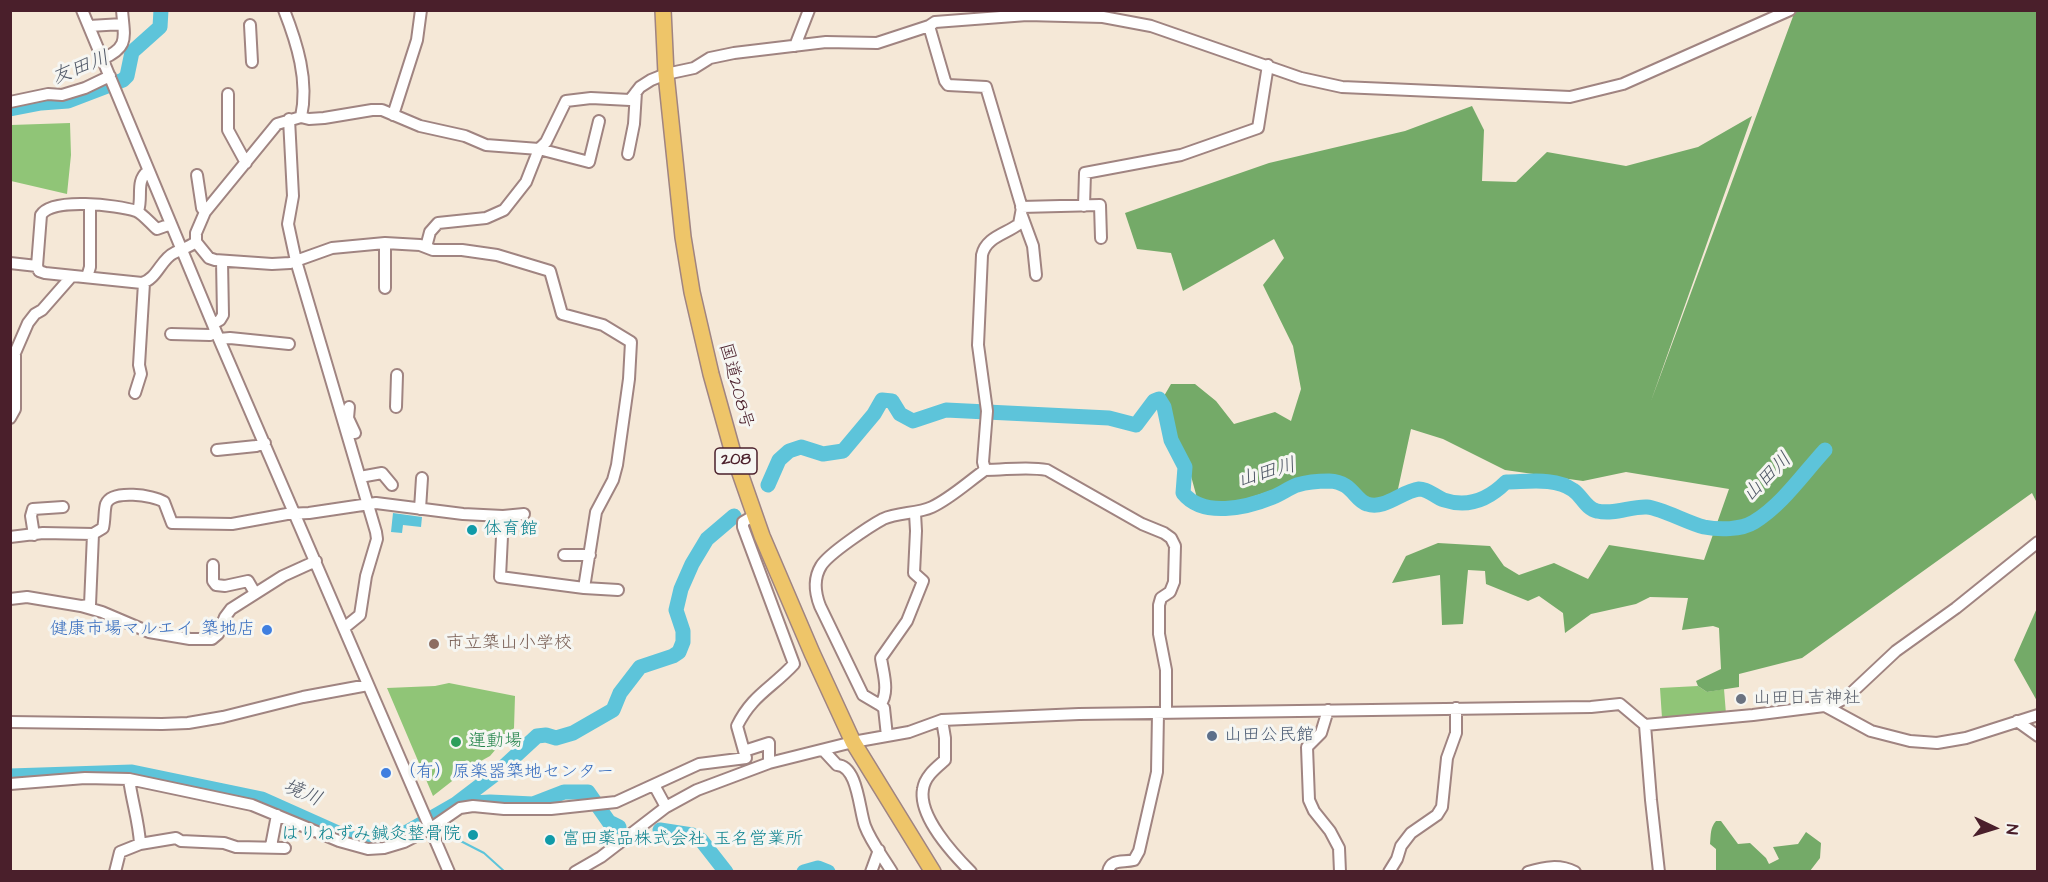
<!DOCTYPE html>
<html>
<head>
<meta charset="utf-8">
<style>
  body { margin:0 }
  #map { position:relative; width:2048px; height:882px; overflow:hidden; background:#f5e8d7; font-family:"Architects Daughter",sans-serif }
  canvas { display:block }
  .frame { position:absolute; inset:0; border:12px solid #4a1f2b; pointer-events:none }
  .north { position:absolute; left:1964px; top:798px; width:60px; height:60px; -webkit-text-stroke:4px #f6f6f2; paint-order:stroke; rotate:94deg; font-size:16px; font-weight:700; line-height:24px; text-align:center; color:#4a1f2b }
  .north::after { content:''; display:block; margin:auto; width:21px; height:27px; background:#4a1f2b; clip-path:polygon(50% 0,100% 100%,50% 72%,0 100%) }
</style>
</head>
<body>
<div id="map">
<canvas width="2048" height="882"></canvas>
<div class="frame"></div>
<div class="north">N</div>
</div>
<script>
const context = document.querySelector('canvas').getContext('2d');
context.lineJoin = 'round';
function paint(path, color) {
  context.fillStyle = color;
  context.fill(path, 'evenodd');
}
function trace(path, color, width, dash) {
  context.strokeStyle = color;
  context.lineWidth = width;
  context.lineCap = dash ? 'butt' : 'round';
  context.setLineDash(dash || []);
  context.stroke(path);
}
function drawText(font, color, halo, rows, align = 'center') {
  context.font = font + ' "Architects Daughter","Klee One",sans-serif';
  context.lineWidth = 6;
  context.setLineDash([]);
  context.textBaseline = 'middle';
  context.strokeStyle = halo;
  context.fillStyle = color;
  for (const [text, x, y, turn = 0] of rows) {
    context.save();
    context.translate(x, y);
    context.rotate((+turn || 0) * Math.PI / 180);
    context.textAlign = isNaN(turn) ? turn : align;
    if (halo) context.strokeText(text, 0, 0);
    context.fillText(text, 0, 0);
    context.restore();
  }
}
paint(new Path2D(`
  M70,123L71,155L67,194L11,181V125Z
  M449,683L515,696L514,728L490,756L470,767L433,796L387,688L435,686Z
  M1698,686L1707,692L1724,689L1726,714L1662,718L1660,688Z`), '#90c577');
paint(new Path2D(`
  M1795,11H2037V503L2032,493L1802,658L1739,674V687L1707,692L1698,686L1696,681L1721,669L1719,628L1713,626L1682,630L1688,598L1650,597L1636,604L1591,614L1565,633L1563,613L1539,596L1528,601L1486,584L1485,571L1468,570L1463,624L1442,625L1440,575L1392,583L1406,556L1438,543L1490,546L1504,566L1519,575L1554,563L1588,579L1609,545L1704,560L1729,489L1626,472L1583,481L1505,470L1443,439L1411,429L1398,489L1391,496L1369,505L1346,480L1314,477L1239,501L1212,503L1197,498L1188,465L1177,441L1164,396L1171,384H1195L1216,401L1234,424L1275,412L1291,421L1301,389L1293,346L1263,285L1284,258L1274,239L1183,291L1171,253L1137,249L1125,213L1269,163L1405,131L1472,106L1484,130L1482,181L1516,182L1547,152L1626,166L1698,147L1752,116L1651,401Z
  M2037,608V701L2014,660Z
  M1716,821H1721L1738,844L1750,843L1766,858L1769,864L1779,859L1773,847L1798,844L1806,832L1821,843L1820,858L1810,871H1716V849L1710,844C1711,834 1710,828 1716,821Z`), '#74aa68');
paint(new Path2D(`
  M393,513L422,517L421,527L403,525L402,533L391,532Z`), '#5dc4da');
trace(new Path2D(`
  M444,827L445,833L484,853L505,872`), '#5dc4da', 2);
trace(new Path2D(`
  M10,109L41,103L68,101L123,80L127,76L132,52L160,27L161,10
  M768,485L779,460L789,451L801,447L823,454L843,451L874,414L882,400L892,401L900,414L913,421L946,410L1109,418L1136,425L1154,401L1159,399L1164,407L1171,440L1185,467L1183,493C1203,518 1246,508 1273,497C1281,494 1289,488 1297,485C1307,482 1319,481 1329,481C1353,482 1354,500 1367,504C1385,510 1402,491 1419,489C1429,489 1435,497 1444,500C1468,508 1489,499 1506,482C1527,482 1555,477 1573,490C1582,496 1586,509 1597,511C1615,515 1631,506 1647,507C1661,508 1688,523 1704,527C1719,530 1741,530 1754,522C1782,505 1803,474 1825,450
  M10,776L132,772L262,799L347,837L375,843L390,840L409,831L456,804L490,802L533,804L564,792H588L609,822L619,827
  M456,804L498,772L537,736L546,735L556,738L573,733L613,710L620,693L640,667L673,656L679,652L683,642V631L676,610L681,589L692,564L707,539L734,516
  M660,830L692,835L701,840L726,872
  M804,872L818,868L828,872`), '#5dc4da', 15);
const minor = new Path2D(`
  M82,10L216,332L449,872
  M284,10C297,43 309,81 301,117
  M250,25L252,62
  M89,26L123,24
  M795,46L809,10
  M102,59C130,47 124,37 122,10
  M228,94V130L246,163
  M10,102L48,94L62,95L85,88L110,76
  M393,115L417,40L421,10
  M289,119L293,196L288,224L296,261L376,532L377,539L366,576L360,615L344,628
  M628,154L634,124L636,92
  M197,175L202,208L205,212
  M1084,206L1085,173L1181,155L1258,128L1268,65
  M1021,207L1100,205L1101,238
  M138,211C143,197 135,181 148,171
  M1022,216L1033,246L1036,275
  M385,243V288
  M426,247L430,232L438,223L486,218L504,210L526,182L539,149L589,162L599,121
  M10,263L37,266L39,271L45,273L142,283C157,279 161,259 174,253C182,249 189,247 196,242
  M37,266L41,215C52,197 117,205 136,211C142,213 151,224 157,229L171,224
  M87,277L90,267V205
  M213,324L220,320L223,315L222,261
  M171,334L210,335L216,332
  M219,339L230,338L289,344
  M135,393L141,374L139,365L144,283
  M349,407L348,418L355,433
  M396,407L397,375
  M10,418L15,409V353L28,323L35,314L42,310L71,277
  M217,450L256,446L265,443
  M985,470C1006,470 1027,466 1047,470L1142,524L1164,533L1171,538L1175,546L1174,582L1170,592L1161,598L1159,605V634L1166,670V712
  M360,477L382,473L392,485
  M420,509L422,478
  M503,516L500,577L584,588L596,512L613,480L617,465L629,379L631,342L603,325L562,314L550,271L497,255L462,250H433L420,245L385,243L332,248L290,263L272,264L215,260L209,258L196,242V233L205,212L277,124L301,117L309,119L324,118L372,110H382L420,126L465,136L486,145L539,149L546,142L566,101L591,98L630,100L640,87L651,80L666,74L694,68L710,58L734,53L826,42L877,43L929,26L935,22L1027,15L1103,17L1151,26L1301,78L1342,87L1570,97L1623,84L1790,10
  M34,535L31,516L33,509L63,507
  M10,537L43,533L93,534L103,528C105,520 104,511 106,504C112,489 153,495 164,502L172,523L232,524L287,514L309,513L376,503L463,514L503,516L524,514
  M564,555H590
  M213,565V581L216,585L225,586L248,581L255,593
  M584,588L618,590
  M10,599L27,597L81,606L102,612L149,632L190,639H212L218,634L225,617L231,609L283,576L316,561
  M81,606L90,605L93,534
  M880,705C890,692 883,673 881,658L907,621L923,581L914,573L916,531L915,513
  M1825,706L1871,731L1910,741L1937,743L1966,738L2038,715
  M1328,710L1321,733L1307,747L1309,800L1314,811L1330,831L1339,848L1340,872
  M942,720L945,738V760C936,768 925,776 923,789C918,816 953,854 971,872
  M2017,721L2038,736
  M10,722L162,724L188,723L223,717L303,697L368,685
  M1645,725L1651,800L1659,872
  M887,736L884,708L880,705L863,695L820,606C815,593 813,579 821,566C828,554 870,526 883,519C898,512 917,514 932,507C951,498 968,482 985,470L983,462L987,411L978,345L982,255C986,237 1006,234 1019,224L1022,208L986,87L948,85L945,81L929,26
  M744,751L769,743V763
  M824,751L837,765C858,766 859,810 865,826C871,842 883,857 892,872
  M129,779C132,802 139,822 140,844
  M10,784L85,778L129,779L252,805L339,841L368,849L384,848L404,842L431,828L460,808L473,806L504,809H551L616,802L699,764L746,758L737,726C752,695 772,688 794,664L743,527V522L755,515
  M654,785L666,807
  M271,846L277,815
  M115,872L120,852L140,844L176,838L181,841L224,843L236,847L285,848
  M575,872L601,857L666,807L697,790L769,763L853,742L909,732L942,720L1079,714L1591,707L1620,704L1645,725L1753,715L1832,705L1847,697L1896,651L1956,608L2038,542
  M871,872L879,850
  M1108,872C1111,858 1123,863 1134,860L1139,851L1157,772L1158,713
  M1389,872L1397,859L1401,846L1411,833L1437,815L1442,807L1447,758L1456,733V708
  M1528,872C1545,867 1559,864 1575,872`);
const highway = new Path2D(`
  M663,10L666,74L683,237L692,292L711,374L733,453L762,536L812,653L853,742L933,872`);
trace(minor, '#a08481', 14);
trace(highway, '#a08481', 18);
trace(minor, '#fff', 10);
trace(highway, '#eec569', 15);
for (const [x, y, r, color] of [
  [472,530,6,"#0f9aa8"],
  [267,630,6,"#3f7fe0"],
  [434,644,6,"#8d6e63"],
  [1741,699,6,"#6b7280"],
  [1212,736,6,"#5c6f8a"],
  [456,742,6,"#2e9e5b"],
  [386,773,6,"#3f7fe0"],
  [473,835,6,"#0f9aa8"],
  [550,840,6,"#0f9aa8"]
]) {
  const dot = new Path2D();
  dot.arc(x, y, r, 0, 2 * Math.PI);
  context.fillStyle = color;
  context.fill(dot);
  trace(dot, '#f6f6f2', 2);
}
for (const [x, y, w] of [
  [736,461,42]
]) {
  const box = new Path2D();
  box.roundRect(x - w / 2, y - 13, w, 26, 4.5);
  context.fillStyle = '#f6f6f2';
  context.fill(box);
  trace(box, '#4a1f2b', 1.5);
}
drawText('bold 16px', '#4a1f2b', null, [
  ["208",736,461]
]);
drawText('18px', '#4a1f2b', '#f6f6f2', [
  ["国道208号",735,386,75]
]);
drawText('18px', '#0d838f', '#f6f6f2', [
  ["体育館",484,530],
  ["はりねずみ鍼灸整骨院",461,835,"right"],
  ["富田薬品株式会社 玉名営業所",562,840]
], 'left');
drawText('18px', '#366cbe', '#f6f6f2', [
  ["健康市場マルエイ 築地店",255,630],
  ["（有）原楽器築地センター",398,773,"left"]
], 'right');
drawText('18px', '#785e54', '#f6f6f2', [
  ["市立築山小学校",446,644]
], 'left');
drawText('18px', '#5b616d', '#f6f6f2', [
  ["山田日吉神社",1753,699]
], 'left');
drawText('18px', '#4e5e75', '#f6f6f2', [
  ["山田公民館",1224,736]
], 'left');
drawText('18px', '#27864d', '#f6f6f2', [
  ["運動場",468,742]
], 'left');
drawText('italic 20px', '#515968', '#f6f6f2', [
  ["友田川",81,69,-21],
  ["山田川",1267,474,-16],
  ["山田川",1768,478,-45],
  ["境川",302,794,24]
]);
</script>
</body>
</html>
